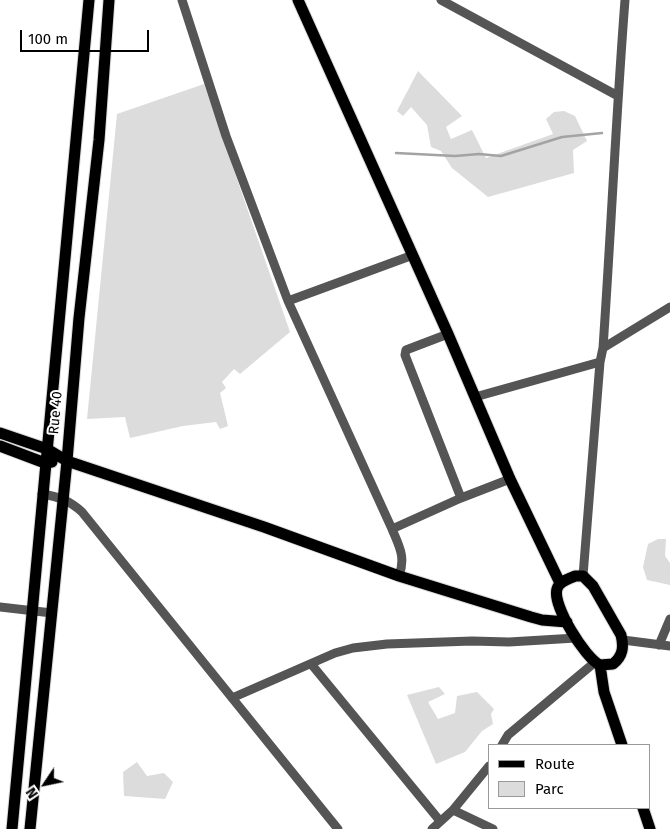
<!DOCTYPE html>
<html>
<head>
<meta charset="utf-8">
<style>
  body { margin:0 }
  #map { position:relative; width:670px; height:829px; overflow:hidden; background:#fff; font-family:"Fira Sans",sans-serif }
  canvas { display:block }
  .legend { position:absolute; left:488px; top:744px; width:162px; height:65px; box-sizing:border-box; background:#fff; border:1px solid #999; margin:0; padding:6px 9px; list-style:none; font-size:15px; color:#000 }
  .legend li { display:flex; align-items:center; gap:10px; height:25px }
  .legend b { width:25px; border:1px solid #999 }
  .north { position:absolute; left:20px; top:759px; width:50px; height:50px; -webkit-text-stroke:4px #fff; paint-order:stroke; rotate:236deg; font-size:14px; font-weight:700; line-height:20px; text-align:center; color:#000 }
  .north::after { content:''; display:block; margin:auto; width:18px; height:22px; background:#000; clip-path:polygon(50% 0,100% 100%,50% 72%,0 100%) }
  .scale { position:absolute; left:20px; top:30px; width:129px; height:22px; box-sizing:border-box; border:2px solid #000; border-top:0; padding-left:6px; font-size:15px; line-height:18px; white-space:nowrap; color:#000; -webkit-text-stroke:4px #fff; paint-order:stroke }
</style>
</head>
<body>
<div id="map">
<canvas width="670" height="829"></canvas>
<ul class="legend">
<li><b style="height:6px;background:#000"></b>Route</li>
<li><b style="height:14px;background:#dcdcdc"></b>Parc</li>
</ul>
<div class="north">N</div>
<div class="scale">100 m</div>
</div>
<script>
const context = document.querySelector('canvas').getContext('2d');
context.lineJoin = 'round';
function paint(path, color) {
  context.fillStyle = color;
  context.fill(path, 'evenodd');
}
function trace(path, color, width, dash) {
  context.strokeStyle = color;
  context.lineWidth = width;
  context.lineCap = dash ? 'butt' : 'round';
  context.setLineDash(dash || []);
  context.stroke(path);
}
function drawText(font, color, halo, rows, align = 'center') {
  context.font = font + ' "Fira Sans",sans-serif';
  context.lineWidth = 4;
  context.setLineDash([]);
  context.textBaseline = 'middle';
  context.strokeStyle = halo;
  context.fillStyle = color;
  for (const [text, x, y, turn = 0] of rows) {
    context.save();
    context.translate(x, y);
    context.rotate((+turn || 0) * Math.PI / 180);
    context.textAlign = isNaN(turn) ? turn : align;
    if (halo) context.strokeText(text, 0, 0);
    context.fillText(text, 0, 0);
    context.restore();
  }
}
paint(new Path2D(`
  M418,71L462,116L446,127L451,139L472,130L486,158L553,134L546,119L554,112L564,111L575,116L587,141L573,150L574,173L488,197L452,168L441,151L431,147L427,125L411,107L403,116L397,111Z
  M204,84L290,332L240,374L234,369L222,382L226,388L220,393L228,426L220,429L216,422L183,426L130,438L125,417L87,419L117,114Z
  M658,539H666L665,556L670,563V585L647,580L643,567L648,544Z
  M439,687L445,694L428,702L438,719L455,713L457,696L477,692L494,709L491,714L493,724L482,731L465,752L436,764L407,695Z
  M137,762L147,776L164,773L173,782L165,799L124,796L123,772Z`), '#dcdcdc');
trace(new Path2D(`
  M396,153L455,156L479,154L501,156L562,137L602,133`), '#a3a3a3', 2.5);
const major = new Path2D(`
  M298,0L448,334L510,479L560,583
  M0,433L47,449L67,461L264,527L399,576L531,617L542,620L567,622
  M0,446L45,463L52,462
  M575,576H583L593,586L621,635C624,647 623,656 613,664L600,665C585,658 552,605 557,589C559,581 569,579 575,576Z
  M600,665L604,692L622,745
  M643,808L650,829
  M12,829L89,0
  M30,829L67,461L79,318L99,140L109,0`);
trace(major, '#dbdbdb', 13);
trace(new Path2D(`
  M182,0L226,136L288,301L392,529C399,546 406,557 399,576
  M441,0L618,96
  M288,301L413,255
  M448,334L406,350L405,355L461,498
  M603,348L670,307
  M475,397L600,362
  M42,494C59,497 69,500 82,512L338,829
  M392,529L461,498L510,479
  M583,576L600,362L603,348C611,232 616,116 625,0
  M0,607L52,613
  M623,640L670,646
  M659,645L670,619
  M312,665L440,821
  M232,698L335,653L353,648L387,644L472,641L509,642L576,638
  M502,745L508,735L594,663
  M453,810L493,829
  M432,829L453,810L489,766`), '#555', 9);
trace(major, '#000', 11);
drawText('14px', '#000', '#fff', [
  ["Rue 40",56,413,-85]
]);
</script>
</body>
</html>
